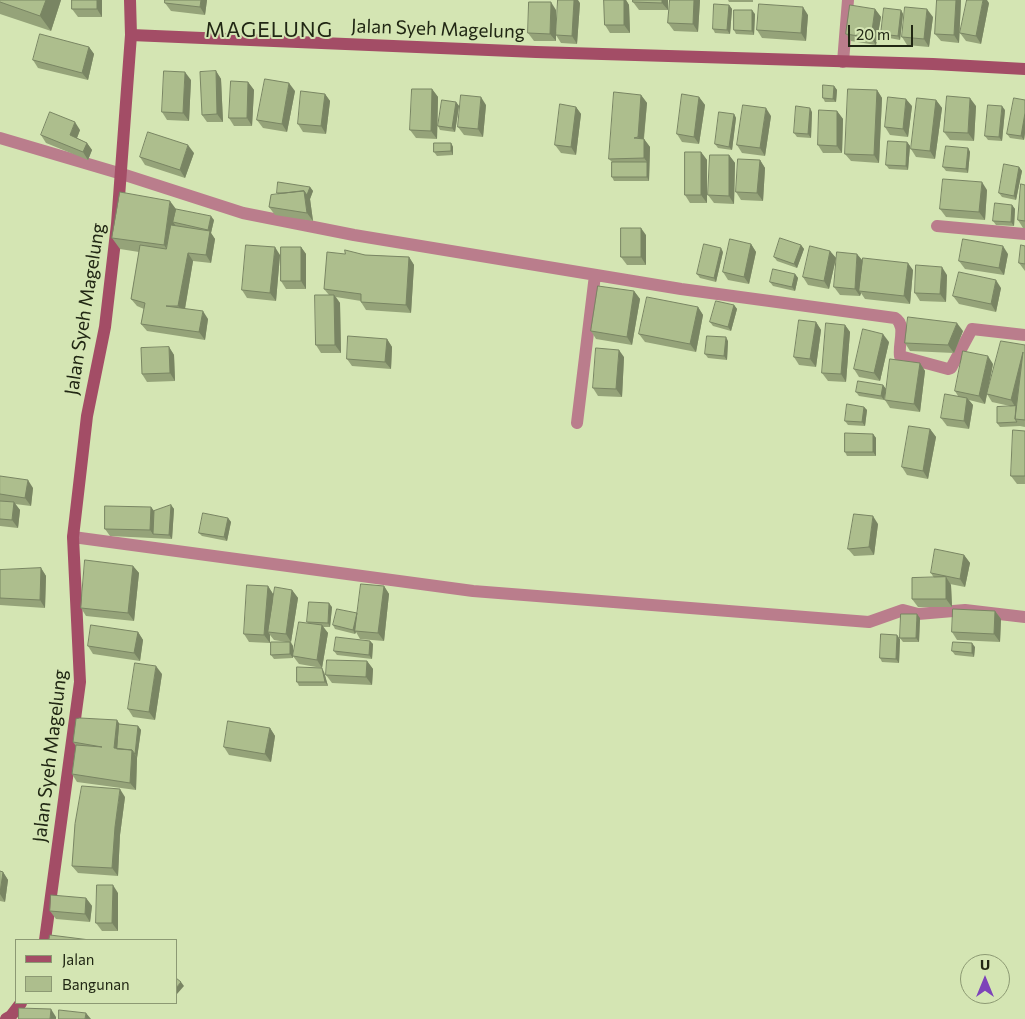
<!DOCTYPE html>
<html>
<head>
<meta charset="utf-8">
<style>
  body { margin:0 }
  #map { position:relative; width:1025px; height:1019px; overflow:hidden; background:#d4e5b3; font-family:Commissioner,sans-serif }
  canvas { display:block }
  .legend { position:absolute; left:15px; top:939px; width:162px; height:65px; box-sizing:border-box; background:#d4e5b3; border:1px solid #8c9973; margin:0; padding:6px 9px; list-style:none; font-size:15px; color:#212714 }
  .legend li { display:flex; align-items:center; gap:10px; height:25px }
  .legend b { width:25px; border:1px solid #8c9973 }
  .north { position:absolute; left:960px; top:954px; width:50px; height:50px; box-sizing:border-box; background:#d4e5b3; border:1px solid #8c9973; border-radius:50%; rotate:0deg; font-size:14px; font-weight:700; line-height:20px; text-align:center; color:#212714 }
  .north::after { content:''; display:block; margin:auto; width:18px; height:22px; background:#7d43b9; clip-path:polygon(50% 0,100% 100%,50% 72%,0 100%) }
  .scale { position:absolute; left:848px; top:25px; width:65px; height:22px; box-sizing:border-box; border:2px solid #212714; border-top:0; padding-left:6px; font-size:15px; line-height:18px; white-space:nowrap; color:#212714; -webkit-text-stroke:4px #d4e5b3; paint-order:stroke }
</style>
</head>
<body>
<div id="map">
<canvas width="1025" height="1019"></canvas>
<ul class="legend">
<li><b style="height:6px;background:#a34d66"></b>Jalan</li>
<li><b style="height:14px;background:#adbe8d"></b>Bangunan</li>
</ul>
<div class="north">U</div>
<div class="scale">20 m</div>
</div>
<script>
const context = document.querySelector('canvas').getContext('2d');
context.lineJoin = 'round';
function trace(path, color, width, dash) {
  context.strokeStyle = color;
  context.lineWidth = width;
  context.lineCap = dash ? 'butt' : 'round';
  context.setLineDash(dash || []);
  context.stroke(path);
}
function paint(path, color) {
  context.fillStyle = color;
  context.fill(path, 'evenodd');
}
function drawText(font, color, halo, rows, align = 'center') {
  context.font = font + ' Commissioner,sans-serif';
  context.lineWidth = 4;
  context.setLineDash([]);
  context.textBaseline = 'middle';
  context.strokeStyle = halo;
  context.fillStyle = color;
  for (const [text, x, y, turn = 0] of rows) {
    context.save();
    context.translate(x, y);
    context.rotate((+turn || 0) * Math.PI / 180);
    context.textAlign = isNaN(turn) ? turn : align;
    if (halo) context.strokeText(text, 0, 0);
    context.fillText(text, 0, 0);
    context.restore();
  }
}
trace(new Path2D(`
  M843,62L848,0`), '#ba7d8c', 12);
trace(new Path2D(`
  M0,138L122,174L243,213L354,235L681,289L895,318C907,325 898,344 900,356L948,369L951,368L972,329L1025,335
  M937,226L1025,234
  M577,423L595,275
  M73,537L473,591L869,622L903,610L918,614L965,610L1025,617`), '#ba7d8c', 12);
trace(new Path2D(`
  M130,0L131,35
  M45,940L80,682L73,537L87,416L105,327L117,224L131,35L536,52L933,64L1025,69
  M6,1019L11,1016L21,1003`), '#a34d66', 12);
paint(new Path2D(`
  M0,0H61L51,31L0,14Z
  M102,0V17H78L72,9Z
  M207,0L205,15L171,11L165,3Z
  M604,0H626L629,5L630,33H610L605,25Z
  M668,0V10H639L633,2Z
  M670,0H700L698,32L674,31L668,23Z
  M728,0H753V2H729Z
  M937,0H961L959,43L941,41L935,34Z
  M580,3L577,44L561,43L556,35V41H534L528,33L556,10V33Z
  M989,3L981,44L966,41L960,33Z
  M729,5L732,9L730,34L715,33L713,29Z
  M875,9L881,17L876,45L851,41L846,34Z
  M901,10L903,14L900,40L884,37L881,34Z
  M755,14L754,35L736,34L734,30Z
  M808,15L806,41L762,38L757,30Z
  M933,17L929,47L907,45L902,37Z
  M89,47L94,54L88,80L38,68L33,60Z
  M216,71L221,79L223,122H207L202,115Z
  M191,80L189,121L167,120L162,112Z
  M248,82L254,90L252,126H234L229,118Z
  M834,86L837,90L836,102H825L823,98Z
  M432,89L438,97L437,139L416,138L410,130Z
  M877,90L882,98L879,163L851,161L845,154Z
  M295,91L287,132L263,128L257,120Z
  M325,94L330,101L326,134L303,132L298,124Z
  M641,95L647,103L644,139L650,147L649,181H614L612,177V162L609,159Z
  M699,97L705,105L699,144L682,142L677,134Z
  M936,100L942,108L935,159L916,157L911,149Z
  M1025,100V133L1024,140L1010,138L1007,134Z
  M456,102L459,106L455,132L440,130L438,126Z
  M486,105L483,137L464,135L458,127Z
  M912,106L908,137L890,135L885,127Z
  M976,106L974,141L950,140L944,132Z
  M576,107L581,114L576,155L561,153L555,145Z
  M1005,110L1002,141L988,140L985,136Z
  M837,111L843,119L842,153H823L818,145Z
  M812,112L811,138L797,137L794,133Z
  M734,114L736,118L732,150L718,148L715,144Z
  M771,116L765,156L742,153L737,145Z
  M80,130L77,138L87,143L92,150L88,160L46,143L41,135Z
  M907,142L910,146L908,170L889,169L886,165Z
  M451,143L453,147V155L437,156L434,152Z
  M968,148L970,152L968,173L946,171L943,167Z
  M701,152L707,160V203H690L685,195Z
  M194,153L185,178L145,165L140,157Z
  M729,155L735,163L734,204L714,203L708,195Z
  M760,160L765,168L763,201L741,200L736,192Z
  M1019,167L1022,171L1016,200L1002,197L999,193Z
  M1025,185V228H1023L1018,220Z
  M310,187L313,191L310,199L313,221L275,215L269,207L278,194L277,193Z
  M987,190L985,220L946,217L940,209Z
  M1012,205L1015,209L1014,226L996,225L993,221Z
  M176,209L214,220L211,233L215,239L211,263L193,261L185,309L208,319L205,340L147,331L141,324L144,309L137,306L131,299L139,252L120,249L112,238Z
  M646,235V265H627L621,257Z
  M751,244L756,252L749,284L728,280L723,272Z
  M801,245L804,249L797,268L777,261L774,257Z
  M1025,246V271L1019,263Z
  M301,247L306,254V289H286L281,281Z
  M830,251L836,258L829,289L808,285L803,277Z
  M723,252L716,282L700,278L697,274Z
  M345,254L409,257L414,265L411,313L366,310L361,302V301L336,297L340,303L341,353H321L316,345L329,295L324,289Z
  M1008,254L1004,275L965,269L959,261Z
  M280,255L276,301L247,298L242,290Z
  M862,261L913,270L910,304L865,299L861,293L860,296L840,295L834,287Z
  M795,274L798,278L795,291L773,286L770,282Z
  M947,275L946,302L920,301L915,293Z
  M1001,288L996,312L959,304L953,296Z
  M634,291L640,299L632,345L596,339L591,331Z
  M734,305L737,309L731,331L713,326L710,322Z
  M698,307L703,315L696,352L645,342L639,334Z
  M816,322L821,330L816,367L799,365L794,357Z
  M845,325L850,332L846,382L828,381L822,373Z
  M963,331L954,353L910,351L905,343Z
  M387,339L392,347L391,369L352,366L347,359Z
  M728,341L727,360L708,358L705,354Z
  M889,342L880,381L859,377L854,369Z
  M1025,345V427L1020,426L1000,427L997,423L1010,406L992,402L987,394Z
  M169,347L174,355L175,381L147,382L142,374Z
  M624,357L622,397L598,396L593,388Z
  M920,363L925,371L920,412L890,408L885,400Z
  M993,364L985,404L969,400L973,405L969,429L947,426L941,418L958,396L955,391Z
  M883,385L886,389L884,400L859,396L856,392Z
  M864,407L867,410L865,426L848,425L845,421Z
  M930,429L936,437L928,479L907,475L902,467Z
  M1025,431V484H1017L1011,476Z
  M873,434L876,438V456H847L845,452Z
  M0,476L33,488L31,506L15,504L20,510L18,528L0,526Z
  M171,505L174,509L172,539L110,536L105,529L151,507L154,511Z
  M228,518L231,522L227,541L202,536L199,533Z
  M878,524L874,555L854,556L848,549Z
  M964,555L970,563L965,587L950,584L951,585L952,607H918L912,599L934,578L931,573Z
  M133,566L139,573L134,621L86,616L81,608Z
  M41,568L46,576L45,608L0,605V570Z
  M268,586L273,594V600L292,590L298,598L291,642L293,646V656L308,623L307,622L332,607L330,627H323L328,633L322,668L299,664L293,656V658L274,659L271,655L286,642L274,640L270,635V643L249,642L244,634Z
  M384,586L389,594L384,641L360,639L356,632L355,634L335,629L333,625L357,614Z
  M995,611L1001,619L1000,642L957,640L952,632Z
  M920,618L919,642H903L900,638Z
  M138,632L143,640L140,661L93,654L88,646Z
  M900,639L899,663L882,662L880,658Z
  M370,641L373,644L372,659L337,655L334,651Z
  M975,647L974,657L955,655L952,651Z
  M367,661L373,669L372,685L332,683L326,675Z
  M324,672L328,686H299L297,682Z
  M162,674L155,720L133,717L128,709Z
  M117,720L119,724L138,726L141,730L137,758L136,790L77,782L72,774L76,746L73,742Z
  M270,728L275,736L271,762L229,755L224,747Z
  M125,797L120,835L118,876L78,873L72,866Z
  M0,871L3,872L8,880L5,902L0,901Z
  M118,893V931H102L96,923Z
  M86,898L92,906L90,922L56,919L50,911Z`), '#95a379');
paint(new Path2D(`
  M46,0H61L51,31L40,16Z
  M97,0H102V17L97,9Z
  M201,0H207L205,15L200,7Z
  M574,0H578L580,3L577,44L572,36Z
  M624,0H626L629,5L630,33L624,25Z
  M662,0H668V10L662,3Z
  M694,0H700L698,32L693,24Z
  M956,0H961L959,43L954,35Z
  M983,0H987L989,3L981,44L976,36Z
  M551,2L556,10V41L550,34Z
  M729,5L732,9L730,34L727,30Z
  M803,7L808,15L806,41L801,33Z
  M875,9L881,17L876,45L871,38Z
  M927,9L933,17L929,47L924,39Z
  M752,10L755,14L754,35L752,31Z
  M901,10L903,14L900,40L898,36Z
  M89,47L94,54L88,80L82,73Z
  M216,71L221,79L223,122L217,114Z
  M185,72L191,80L189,121L183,113Z
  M248,82L254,90L252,126L247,118Z
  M289,83L295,91L287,132L282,124Z
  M834,86L837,90L836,102L833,99Z
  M432,89L438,97L437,139L431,131Z
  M877,90L882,98L879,163L874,155Z
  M325,94L330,101L326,134L321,126Z
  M641,95L647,103L643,145L638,137Z
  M481,97L486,105L483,137L478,129Z
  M699,97L705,105L699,144L694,137Z
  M970,98L976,106L974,141L968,133Z
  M906,99L912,106L908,137L903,129Z
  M936,100L942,108L935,159L930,151Z
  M456,102L459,106L455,132L452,128Z
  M1002,106L1005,110L1002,141L999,137Z
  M576,107L581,114L576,155L571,147Z
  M766,108L771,116L765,156L760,148Z
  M810,108L812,112L811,138L808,134Z
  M837,111L843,119L842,153L837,146Z
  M1025,113V133L1024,140L1021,136Z
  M734,114L736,118L732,150L729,147Z
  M75,122L80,130L75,143L70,135Z
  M644,139L650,147L649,181L647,177V162L644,158Z
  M907,142L910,146L908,170L906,166Z
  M87,143L92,150L88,160L83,152Z
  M451,143L453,147V155L451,151Z
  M188,145L194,153L185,178L180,170Z
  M968,148L970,152L968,173L966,169Z
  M701,152L707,160V203L701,195Z
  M729,155L735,163L734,204L729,196Z
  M760,160L765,168L763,201L757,193Z
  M1019,167L1022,171L1016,200L1014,196Z
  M982,182L987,190L985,220L979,212Z
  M310,187L313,191L310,199L313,221L307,213L304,191Z
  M170,201L179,213L173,222L176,226L172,257L164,245Z
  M1012,205L1015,209L1014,226L1011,222Z
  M211,216L214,220L211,233L215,239L211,263L206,255L209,231L208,230Z
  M641,228L646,235V265L641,257Z
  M751,244L756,252L749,284L744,277Z
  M801,245L804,249L797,268L794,264Z
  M1003,246L1008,254L1004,275L999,268Z
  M275,247L280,255L276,301L270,293Z
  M301,247L306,254V289L301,281Z
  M721,248L723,252L716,282L714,278Z
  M830,251L836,258L829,289L824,281Z
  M188,253L193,261L184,314L178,306Z
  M857,254L863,261L859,291L861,293L860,296L855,289Z
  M409,257L414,265L411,313L406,305Z
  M908,263L913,270L910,304L904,296Z
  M942,267L947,275L946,302L940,294Z
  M795,274L798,278L795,291L792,287Z
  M996,280L1001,288L996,312L991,304Z
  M634,291L640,299L632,345L627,337Z
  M334,295L340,303L341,353L335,345Z
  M734,305L737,309L731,331L728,327Z
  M698,307L703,315L696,352L690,344Z
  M203,311L208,319L205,340L199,332Z
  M816,322L821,330L816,367L810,359Z
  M957,323L963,331L954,353L948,345Z
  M845,325L850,332L846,382L841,374Z
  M883,334L889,342L880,381L874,373Z
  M726,337L728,341L727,360L724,356Z
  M387,339L392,347L391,369L385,362Z
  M169,347L174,355L175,381L170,373Z
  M619,350L624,357L622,397L616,389Z
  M1023,352L1016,408L1011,400Z
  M988,356L993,364L985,404L979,396Z
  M920,363L925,371L920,412L914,404Z
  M883,385L886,389L884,400L881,396Z
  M967,398L973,405L969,429L964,421Z
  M864,407L867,410L865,426L862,422Z
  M930,429L936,437L928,479L923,471Z
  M873,434L876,438V456L873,452Z
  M28,480L33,488L31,506L25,498Z
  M14,502L20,510L18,528L12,520Z
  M171,505L174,509L172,539L169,535Z
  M151,507L157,515L153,534L150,530Z
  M873,516L878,524L874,555L869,547Z
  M228,518L231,522L227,541L224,537Z
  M964,555L970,563L965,587L960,579Z
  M133,566L139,573L134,621L128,613Z
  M41,568L46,576L45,608L40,600Z
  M946,577L951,585L952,607L946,599Z
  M268,586L273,594L271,632H268L270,635V643L264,635Z
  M384,586L389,594L384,641L378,633Z
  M292,590L298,598L291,642L286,634Z
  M329,603L332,607L330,627L328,623Z
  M995,611L1001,619L1000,642L994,634Z
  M357,613L355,631L356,632L355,634L353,630Z
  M917,614L920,618L919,642L916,638Z
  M322,625L328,633L322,668L317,660Z
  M138,632L143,640L140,661L134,653Z
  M897,635L900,639L899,663L896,659Z
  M370,641L373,644L372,659L369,655Z
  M290,642L293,646V658L290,654Z
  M972,643L975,647L974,657L972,653Z
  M367,661L373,669L372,685L366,677Z
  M156,666L162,674L155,720L149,712Z
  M322,668L324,672L328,686L325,682Z
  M117,720L122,728L119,752L114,748Z
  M138,726L141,730L137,758L135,754Z
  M270,728L275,736L271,762L265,754Z
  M132,750L137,758L136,790L130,783Z
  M120,789L125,797L120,835L118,876L112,868L115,827Z
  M3,872L8,880L5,902L0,894Z
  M113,885L118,893V931L112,923Z
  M86,898L92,906L90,922L85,914Z
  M181,982L184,986L177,994L176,993V988Z
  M51,1009L56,1017V1019H50Z
  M86,1013L91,1019H85Z`), '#798563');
const building = new Path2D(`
  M0,0H46L40,16L0,2Z
  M72,0H97V9H72Z
  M165,0H201L200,7L165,3Z
  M558,0H574L572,36L556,35Z
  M604,0H624V25H605Z
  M633,0H662V3L633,2Z
  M670,0H694L693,24L668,23Z
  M937,0H956L954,35L935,34Z
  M967,0H983L976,36L960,33Z
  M529,2H551L550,34L528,33Z
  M714,4L729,5L727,30L713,29Z
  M759,4L803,7L801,33L757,30Z
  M850,5L875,9L871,38L846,34Z
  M905,7L927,9L924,39L902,37Z
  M884,8L901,10L898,36L881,34Z
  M734,10H752V31L734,30Z
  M40,34L89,47L82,73L33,60Z
  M164,71L185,72L183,113L162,112Z
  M216,71L217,114L202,115L200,72Z
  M265,79L289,83L282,124L257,120Z
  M231,81L248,82L247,118H229Z
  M823,85L834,86L833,99L823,98Z
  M412,89H432L431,131L410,130Z
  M848,89L877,90L874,155L845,154Z
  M301,91L325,94L321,126L298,124Z
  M614,92L641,95L638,137L634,138L644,139V158L609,159Z
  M682,94L699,97L694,137L677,134Z
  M461,95L481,97L478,129L458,127Z
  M947,96L970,98L968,133L944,132Z
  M888,97L906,99L903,129L885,127Z
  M917,98L936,100L930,151L911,149Z
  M1014,98L1025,100V113L1021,136L1007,134Z
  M442,100L456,102L452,128L438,126Z
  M560,104L576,107L571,147L555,145Z
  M743,105L766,108L760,148L737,145Z
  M988,105L1002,106L999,137L985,136Z
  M796,106L810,108L808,134L794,133Z
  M819,110L837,111V146L818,145Z
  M50,112L75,122L70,135L87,143L83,152L41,135Z
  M719,112L734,114L729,147L715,144Z
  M148,132L188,145L180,170L140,157Z
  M888,141L907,142L906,166L886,165Z
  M434,143H451V151L434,152Z
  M946,146L968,148L966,169L943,167Z
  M685,152H701V195H685Z
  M710,155H729V196L708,195Z
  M738,159L760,160L757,193L736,192Z
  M612,162H647V177H612Z
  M1004,164L1019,167L1014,196L999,193Z
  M943,179L982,182L979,212L940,209Z
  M278,182L310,187L307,195L304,191L284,193H277Z
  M1021,184L1025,185V221L1018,220Z
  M304,191L307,213L269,207L271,195Z
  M120,192L170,201L164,245L112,238Z
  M995,203L1012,205L1011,222L993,221Z
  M176,209L211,216L208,230L173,222Z
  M171,225L210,231L206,255L188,253L178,306H166L203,311L199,332L141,324L145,303L131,299L140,245L166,249Z
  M621,228H641V257H621Z
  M780,238L801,245L794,264L774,257Z
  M730,239L751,244L744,277L723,272Z
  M963,239L1003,246L999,268L959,261Z
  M704,244L721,248L714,278L697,274Z
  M246,245L275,247L270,293L242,290Z
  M1021,245L1025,246V264L1019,263Z
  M810,246L830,251L824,281L803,277Z
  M281,247H301V281H281Z
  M345,250L365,255L409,257L406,305L361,302V294L324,289L327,252L345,254Z
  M837,252L857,254L855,289L834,287Z
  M863,258L908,263L904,296L859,291Z
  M916,265L942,267L940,294L915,293Z
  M773,269L795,274L792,287L770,282Z
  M959,272L996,280L991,304L953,296Z
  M598,286L634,291L627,337L591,331Z
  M315,295H334L335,345H316Z
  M647,297L698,307L690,344L639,334Z
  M716,301L734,305L728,327L710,322Z
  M908,317L957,323L948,345L905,343Z
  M799,320L816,322L810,359L794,357Z
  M826,323L845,325L841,374L822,373Z
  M863,329L883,334L874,373L854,369Z
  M348,336L387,339L385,362L347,359Z
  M707,336L726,337L724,356L705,354Z
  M1001,341L1025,345V420L1015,419L1023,352L1011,400L987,394Z
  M169,347L170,373L142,374L141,348Z
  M596,348L619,350L616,389L593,388Z
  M963,351L988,356L979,396L955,391Z
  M890,359L920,363L914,404L885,400Z
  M858,381L883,385L881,396L856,392Z
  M945,394L967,398L964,421L941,418Z
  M847,404L864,407L862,422L845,421Z
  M1016,406L1015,419L1017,422L997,423V407Z
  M909,426L930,429L923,471L902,467Z
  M1013,430L1025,431V476H1011Z
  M845,433L873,434V452H845Z
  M0,476L28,480L25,498L0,494Z
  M0,501L14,502L12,520L0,519Z
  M171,505L169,535L153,534L154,511Z
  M105,506L151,507L150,530L105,529Z
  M203,513L228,518L224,537L199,533Z
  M854,514L873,516L869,547L848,549Z
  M935,549L964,555L960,579L931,573Z
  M85,560L133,566L128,613L81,608Z
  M41,568L40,600L0,598V570Z
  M946,577V599H912V578Z
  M361,584L384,586L378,633L355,631Z
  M247,585L268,586L264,635L244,634Z
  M275,587L292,590L286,634L268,632Z
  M309,602L329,603L328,623L307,622Z
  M337,609L357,613L353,630L333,625Z
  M953,609L995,611L994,634L952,632Z
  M901,614H917L916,638H900Z
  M299,622L322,625L317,660L293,656Z
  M91,625L138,632L134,653L88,646Z
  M881,634L897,635L896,659L880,658Z
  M336,637L370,641L369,655L334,651Z
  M271,642H290V654L271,655Z
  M953,642L972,643V653L952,651Z
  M327,660L367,661L366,677L326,675Z
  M135,663L156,666L149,712L128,709Z
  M297,667L322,668L325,682H297Z
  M80,718L117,720L114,748L132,750L130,783L72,774L76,745L102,747L73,742L76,719Z
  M228,721L270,728L265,754L224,747Z
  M119,724L138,726L135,754L132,750L117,749Z
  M82,786L120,789L115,827L112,868L72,866L75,824Z
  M0,871L3,872L0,893Z
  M97,885H113L112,923H96Z
  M51,895L86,898L85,914L50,911Z
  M50,935L90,940H49Z
  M176,978L181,982L176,988Z
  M19,1008L51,1009L50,1019H19Z
  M59,1010L86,1013L85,1019H59Z`);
paint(building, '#adbe8d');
trace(building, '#798563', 1);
drawText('19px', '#212714', '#d4e5b3', [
  ["Jalan Syeh Magelung",438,29,2],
  ["Jalan Syeh Magelung",85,309,-81],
  ["Jalan Syeh Magelung",50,756,-83]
]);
context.letterSpacing = '1px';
drawText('21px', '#212714', '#d4e5b3', [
  ["MAGELUNG",269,30]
]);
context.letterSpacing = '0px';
</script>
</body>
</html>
